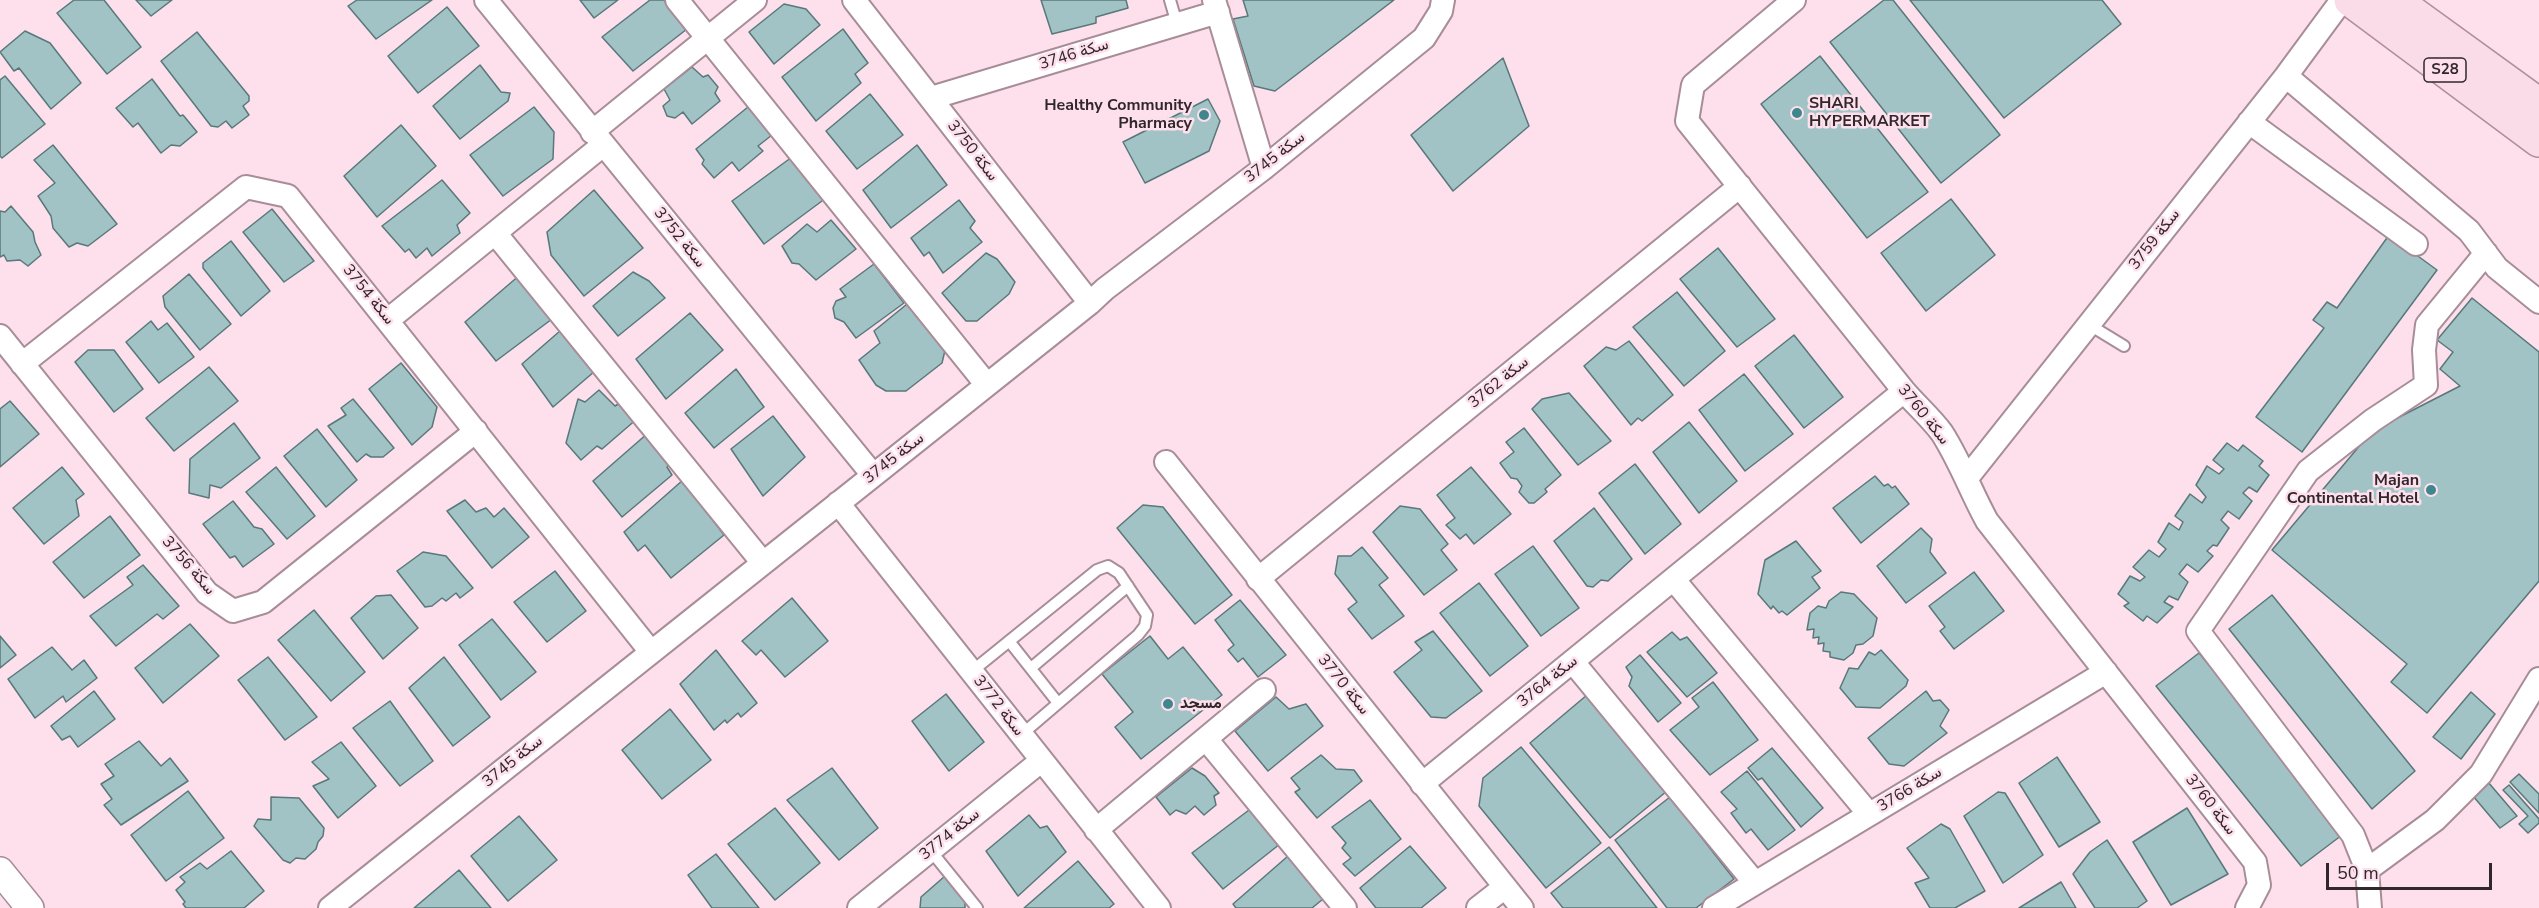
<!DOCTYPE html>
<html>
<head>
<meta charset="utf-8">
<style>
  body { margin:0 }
  #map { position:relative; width:2539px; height:908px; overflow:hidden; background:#fde0ec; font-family:"Nunito Sans",sans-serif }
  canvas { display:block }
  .scale { position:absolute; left:2326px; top:863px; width:166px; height:27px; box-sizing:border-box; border:3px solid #31272b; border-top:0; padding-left:8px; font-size:18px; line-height:21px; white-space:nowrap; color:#31272b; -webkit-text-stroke:4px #fde0ec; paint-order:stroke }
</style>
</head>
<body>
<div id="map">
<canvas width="2539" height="908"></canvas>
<div class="scale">50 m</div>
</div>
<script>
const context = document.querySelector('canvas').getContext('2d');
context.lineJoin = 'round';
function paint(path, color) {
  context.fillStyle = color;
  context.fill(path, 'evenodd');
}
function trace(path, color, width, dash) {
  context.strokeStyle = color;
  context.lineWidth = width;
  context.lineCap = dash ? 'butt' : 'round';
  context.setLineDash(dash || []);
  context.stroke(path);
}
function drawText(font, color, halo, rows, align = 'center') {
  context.font = font + ' "Nunito Sans",Vazirmatn,sans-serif';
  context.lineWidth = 5;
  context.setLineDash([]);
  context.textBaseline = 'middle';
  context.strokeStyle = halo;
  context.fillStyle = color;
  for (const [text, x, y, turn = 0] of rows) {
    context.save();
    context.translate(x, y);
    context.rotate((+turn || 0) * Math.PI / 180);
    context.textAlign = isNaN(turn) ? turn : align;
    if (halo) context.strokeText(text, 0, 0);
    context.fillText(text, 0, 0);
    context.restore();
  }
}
const building = new Path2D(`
  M74,0H104L141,47L107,74L57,13Z
  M136,0H172L151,16Z
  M357,0H432L376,39L348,6Z
  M580,0H618L594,18Z
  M650,0H664L687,29L633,71L602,37Z
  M1041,0H1126L1128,8L1096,17V23L1052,34Z
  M1243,0H1394L1275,91L1254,86L1233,19L1248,16Z
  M1884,0H1893L2000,135L1941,183L1830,42Z
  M1910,0H2102L2121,24L2004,118Z
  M784,4L806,9L820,25L774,64L749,32Z
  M447,7L479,46L418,93L388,56Z
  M843,29L868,63L855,74L861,83L816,121L782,77Z
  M25,31L50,43L81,83L51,109L19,68L14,71L0,52Z
  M197,32L249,96V101L243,106L249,115L232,128L226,121L218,127L211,126L161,61Z
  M1820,56L1928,192L1867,238L1761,104Z
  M1503,58L1529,126L1453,191L1411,135Z
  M480,65L501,92L510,93L508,101L460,139L433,106Z
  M692,67L703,77L708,75L718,87L715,93L720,101L692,124L683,112L675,118L667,116L663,106L670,100L664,89Z
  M5,76L45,124L2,158L0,156V80Z
  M152,79L180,116L183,115L197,132L180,146L171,145L161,153L138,123L133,127L116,108Z
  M870,94L903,135L857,169L826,131Z
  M1208,99L1220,121L1209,151L1145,183L1123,142Z
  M534,107L554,132L553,159L503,196L470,155Z
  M748,107L772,135L758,146L763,151L739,171L732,162L714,178L702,164L704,160L696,149Z
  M401,125L436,166L377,217L344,176Z
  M53,145L117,224L88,246L77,243L69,247L53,228L51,216L38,196L55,183L34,160Z
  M917,145L947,185L891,228L863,190Z
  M792,157L826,198L764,244L732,201Z
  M442,180L470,213L457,225L460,233L432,256L427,248L416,258L409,249L405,252L382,226Z
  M594,190L643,248L584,296L551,255L547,232Z
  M1951,199L1995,255L1926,311L1881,253Z
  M959,200L975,221L970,228L982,242L943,273L929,252L924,256L911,238Z
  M11,206L33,232L35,242L41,255L28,266L20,260L7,261L4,255L0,257V211L5,212Z
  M272,209L314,261L284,282L243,232Z
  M831,220L856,249L816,280L799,264L792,263L782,246L807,224L817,232Z
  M2389,235L2437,270L2302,452L2256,417L2324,328L2313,320L2327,302L2337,308Z
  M231,241L270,291L241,316L203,268V263Z
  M1718,248L1775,319L1737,347L1680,279Z
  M986,253L997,259L1015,282L1009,294L977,321H966L942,293Z
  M874,264L904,303L856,338L844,322L835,318L833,308L836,301L846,297L840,289Z
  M633,272L649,281L665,298L618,336L593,306Z
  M189,274L231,324L200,350L165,307L163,296Z
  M521,274L556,316L496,361L465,322Z
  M1677,292L1725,351L1684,386L1633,327Z
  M2472,298L2539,352V581L2427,713L2391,682L2407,664L2272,550L2372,431L2460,386L2440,369L2453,352L2437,340Z
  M912,300L947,342L942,363L906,391H886L876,385L859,360L880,343L874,331Z
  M690,313L723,350L666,399L636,359Z
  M151,321L158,330L167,323L194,357L159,383L126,342Z
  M568,324L602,365L553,407L522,364Z
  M1794,335L1843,397L1804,428L1755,366Z
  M1629,341L1673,395L1642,421L1638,418L1631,425L1584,366L1606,347L1616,350Z
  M88,350H114L143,389L114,412L75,362Z
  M401,363L437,407L432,427L412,445L369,389Z
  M209,367L238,401L174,451L146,418Z
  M736,369L764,407L714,448L685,413Z
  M1744,374L1793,434L1745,471L1699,410Z
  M599,390L615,406L623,401L638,418L602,449L597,446L581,460L566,443L578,399L585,402Z
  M1569,393L1611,441L1578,465L1532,409L1542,399Z
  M353,399L394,448L383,457H371L366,454L357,462L328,426L346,415L341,408Z
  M10,401L39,434L0,467V409Z
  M773,416L805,457L763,496L731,449Z
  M1689,422L1737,481L1699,513L1653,452Z
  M234,423L260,458L221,488L210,485L209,498L189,493L190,459Z
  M1524,428L1561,475L1545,489L1547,492L1534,503H1529L1519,492L1522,486L1517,479L1511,478L1500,463L1514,452L1506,442Z
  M317,429L357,480L326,507L284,456Z
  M648,433L673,462L667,467L672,475L622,517L593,481Z
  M2227,443L2238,451L2243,445L2263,461L2259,466L2269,475L2257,492L2249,487L2243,493L2252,501L2239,519L2228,511L2221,520L2229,528L2217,546L2213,545L2207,551L2213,556L2198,572L2187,564L2179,574L2188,582L2178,600L2169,596L2164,602L2173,607L2157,623L2147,616L2143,621L2124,606L2129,603L2118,594L2130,576L2140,581L2145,577L2133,567L2149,550L2159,557L2166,549L2158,542L2169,523L2179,530L2183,522L2175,516L2190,494L2202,503L2206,497L2196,485L2207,466L2219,474L2224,469L2213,460Z
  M1635,464L1681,524L1645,554L1599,493Z
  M62,467L84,494L76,500L79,516L44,544L13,508Z
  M276,467L315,516L287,539L246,492Z
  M1471,467L1511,514L1474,544L1466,534L1460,539L1446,525L1455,518L1437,495Z
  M1875,476L1884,486L1888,484L1892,488L1895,486L1909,504L1861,543L1833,508Z
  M683,480L724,535L671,578L645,545L638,551L624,532Z
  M465,500L476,512L486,508L494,517L504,508L529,537L492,568L447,511Z
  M233,501L254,527L262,529L274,544L243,567L235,556L230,558L203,524Z
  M1143,505L1163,507L1232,595L1195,624L1117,528Z
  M1400,506L1420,509L1448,544L1441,550L1457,570L1424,595L1373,532Z
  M1594,508L1632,559L1608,581L1601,580L1593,587L1587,586L1554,541Z
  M110,516L140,555L84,598L53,562Z
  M1921,528L1932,539L1930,552L1946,573L1906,603L1877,566Z
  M1796,541L1821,571L1812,577L1820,588L1787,615L1782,611L1779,613L1773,606L1771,609L1758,594L1765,560Z
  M1533,546L1579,608L1541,636L1495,574Z
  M1362,547L1388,578L1379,585L1404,616L1372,639L1348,609L1357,602L1335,574L1338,556H1351Z
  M423,552L446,556L473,588L460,598L456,593L446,601L442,598L432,606L425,607L397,571Z
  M143,565L179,606L163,619L157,614L116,646L90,616L133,585L127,577Z
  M555,571L586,611L547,642L514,602Z
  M1974,572L2004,611L1954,649L1940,631L1945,627L1929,606Z
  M1479,583L1528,646L1490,676L1440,613Z
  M1841,592L1854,594L1877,618L1873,636L1863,644L1856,645L1853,653L1844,660L1830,657V652L1823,651L1824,643L1818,644L1819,637L1813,638L1814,629L1807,630L1810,613L1818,606L1826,608L1829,601Z
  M391,595L418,628L383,659L351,618L376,596Z
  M2272,595L2415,771L2372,809L2229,629Z
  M792,598L828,641L785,677L761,650L756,655L742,641Z
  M1240,600L1286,655L1258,677L1243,658L1238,662L1228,650L1234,645L1215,620Z
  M314,610L365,672L331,701L278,640Z
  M492,619L536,672L501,700L459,645Z
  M190,624L219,656L163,703L135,668Z
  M1433,631L1482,691L1446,718L1431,717L1394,672L1422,650L1415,642Z
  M1672,632L1680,640L1687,637L1717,673L1687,697L1647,652Z
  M0,636L16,655L0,668Z
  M1150,636L1168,659L1183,647L1222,695L1141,759L1115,727L1133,712L1102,674Z
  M52,647L72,670L84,660L97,678L66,702L63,696L35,718L8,679Z
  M716,650L757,703L741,717L738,713L727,723L725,720L714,730L680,684Z
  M1881,650L1908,680L1906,686L1880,708L1856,707L1840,688L1849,668L1858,669L1869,652L1875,655Z
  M2199,653L2346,832L2301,866L2156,686Z
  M1640,655L1681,703L1658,722L1629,686L1632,677L1626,667Z
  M268,657L317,717L285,740L238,680Z
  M444,657L490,717L453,746L409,688Z
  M1713,682L1758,740L1710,775L1670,730L1699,707L1692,698Z
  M94,691L115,719L78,747L70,736L62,740L51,726Z
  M1926,691L1933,701L1940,700L1949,710L1940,726L1947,733L1904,766L1889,764L1868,738Z
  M2471,692L2495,714L2461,759L2433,737Z
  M946,694L984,742L949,771L912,721Z
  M1587,695L1667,791L1610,838L1530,743Z
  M1276,697L1289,709L1306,704L1323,726L1268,771L1235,731Z
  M390,701L433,761L400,786L353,728Z
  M670,709L711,760L662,799L622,750Z
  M139,741L161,766L170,758L188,781L121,825L104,805L112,799L101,784L114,776L105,764Z
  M341,742L376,786L338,818L313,786L329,779L312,762Z
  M1521,747L1601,843L1546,888L1479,806L1483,778Z
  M1772,748L1823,808L1801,827L1762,778L1758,780L1748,768Z
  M1321,755L1336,769L1354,770L1362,781L1317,818L1295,792L1300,789L1291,778Z
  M2057,757L2100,822L2059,847L2019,783Z
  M832,768L878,828L839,860L787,800Z
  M1192,768L1205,776L1219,793L1214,796L1216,805L1204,815L1195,806L1186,814L1176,810L1170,815L1156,797Z
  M1747,771L1795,830L1768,850L1751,829L1746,833L1731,813L1737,809L1721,792Z
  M2519,774L2539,794V813L2510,782Z
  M2488,782L2517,816L2500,828L2473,796Z
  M2509,785L2539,819V823L2528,833L2519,824L2528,816L2503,790Z
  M188,791L224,838L166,881L131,835Z
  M1998,792L2005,793L2043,855L2003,883L1964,816Z
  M271,797L299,798L324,828L323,836L318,842L316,849L305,859L296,858L290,863L283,860L254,826L258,819L271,820Z
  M1670,797L1734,879L1696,908H1667L1615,840Z
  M1370,800L1401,839L1355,876L1343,864L1351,858L1342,848L1346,843L1332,827Z
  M1257,804L1285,840L1223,889L1192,853Z
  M775,808L820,863L775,900L728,844Z
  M2187,808L2228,874L2171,905L2133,842Z
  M1029,815L1040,828L1047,826L1066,852L1018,896L986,851Z
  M519,816L557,860L508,901L471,856Z
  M1941,824L1950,829L1985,891L1955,908H1930L1915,883L1929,878L1907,848Z
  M2107,840L2147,901L2137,908H2095L2073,874L2090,852Z
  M1410,846L1446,888L1421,908H1376L1360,888Z
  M1609,847L1657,908H1563L1551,893Z
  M231,851L264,891L244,908H186L183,904L185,902L176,890L185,882L180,877L200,863L207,869Z
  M716,854L759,908H712L688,875Z
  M1288,856L1323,899L1312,908H1236L1233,904Z
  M1078,861L1114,904L1109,908H1024Z
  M459,870L491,908H414Z
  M945,876L965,897V908H920L921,897Z
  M2061,882L2076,908H2019Z`);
paint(building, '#a2c3c6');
trace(building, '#58787a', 1.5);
const service = new Path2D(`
  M1170,0L1177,24
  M2088,324L2124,346
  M1009,641L1058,703
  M1031,668L1128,586
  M971,672L1097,570L1108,566L1119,573L1147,615L1145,626L1138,635L1021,735
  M931,851L977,908`);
const minor = new Path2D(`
  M486,0L873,475
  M677,0L987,385
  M854,0L1090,303
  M1214,0L1264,168
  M1794,0L1693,85L1687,121L1904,391C1916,405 1931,418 1942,433C1960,461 1971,492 1987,521L2255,862L2259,885L2247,908
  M2286,76L2469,231L2497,268L2539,302
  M931,98L1218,12
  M2249,122L2416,244
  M592,132L755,0
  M495,233L763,563
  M388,320L603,145
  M0,336L207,593L233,611L263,602L476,431
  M22,364L246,187L288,196L651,652
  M1166,462L1522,908
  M1967,478L2286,76L2342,0
  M838,503L1159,908
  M1258,579L1740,186
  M1674,580L1869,814
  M1573,662L1755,883
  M1206,739L1345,908
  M1422,784L1904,391
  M1096,830L1264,690
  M2367,870L2435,820L2481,774L2539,679
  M330,908L1090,303L1105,289L1264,168L1424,38L1441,11L1443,0
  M859,908L1041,761
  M1478,908L1505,887
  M1714,908L2106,672
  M2370,908L2367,870L2353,835L2198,631L2308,471L2373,420L2426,385L2424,350L2427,325L2486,253`);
const tertiary = new Path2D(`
  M0,871L30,908`);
const primary = new Path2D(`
  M2351,0L2539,140
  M2394,0L2539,105`);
trace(service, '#a88d98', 14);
trace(minor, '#a88d98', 26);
trace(tertiary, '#a88d98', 30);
trace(primary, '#b28c9c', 36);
trace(service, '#fff', 10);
trace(minor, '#fff', 22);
trace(tertiary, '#fff', 27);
trace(primary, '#fadbe8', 33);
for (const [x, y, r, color] of [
  [1797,113,6,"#3f878c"],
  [1204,115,6,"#3f878c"],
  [2431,490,6,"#3f878c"],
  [1168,704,6,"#3f878c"]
]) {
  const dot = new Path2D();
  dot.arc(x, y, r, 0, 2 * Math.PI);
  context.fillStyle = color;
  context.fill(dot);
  trace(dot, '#fde0ec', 2);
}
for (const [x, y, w] of [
  [2445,70,42]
]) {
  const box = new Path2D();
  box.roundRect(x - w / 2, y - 12, w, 24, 4.5);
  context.fillStyle = '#fde0ec';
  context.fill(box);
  trace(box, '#31272b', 1.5);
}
drawText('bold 15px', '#31272b', null, [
  ["S28",2445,70]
]);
drawText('16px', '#31272b', '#fde0ec', [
  ["سكة 3746",1074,55,-17],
  ["سكة 3750",972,151,52],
  ["سكة 3745",1275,158,-38],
  ["سكة 3752",679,238,51],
  ["سكة 3759",2155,240,-52],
  ["سكة 3754",368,295,51],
  ["سكة 3762",1499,383,-39],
  ["سكة 3760",1923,415,51],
  ["سكة 3745",894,459,-38],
  ["سكة 3756",188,566,49],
  ["سكة 3764",1548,682,-39],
  ["سكة 3770",1343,685,51],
  ["سكة 3772",998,706,52],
  ["سكة 3745",513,762,-39],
  ["سكة 3766",1910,790,-31],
  ["سكة 3760",2210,805,52],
  ["سكة 3774",950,835,-39]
]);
drawText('bold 16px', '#31272b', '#fde0ec', [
  ["SHARI",1809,104],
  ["HYPERMARKET",1809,122],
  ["Healthy Community",1192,106,"right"],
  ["Pharmacy",1192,124,"right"],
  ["Majan",2419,481,"right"],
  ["Continental Hotel",2419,499,"right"],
  ["مسجد",1180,704]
], 'left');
</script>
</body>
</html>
